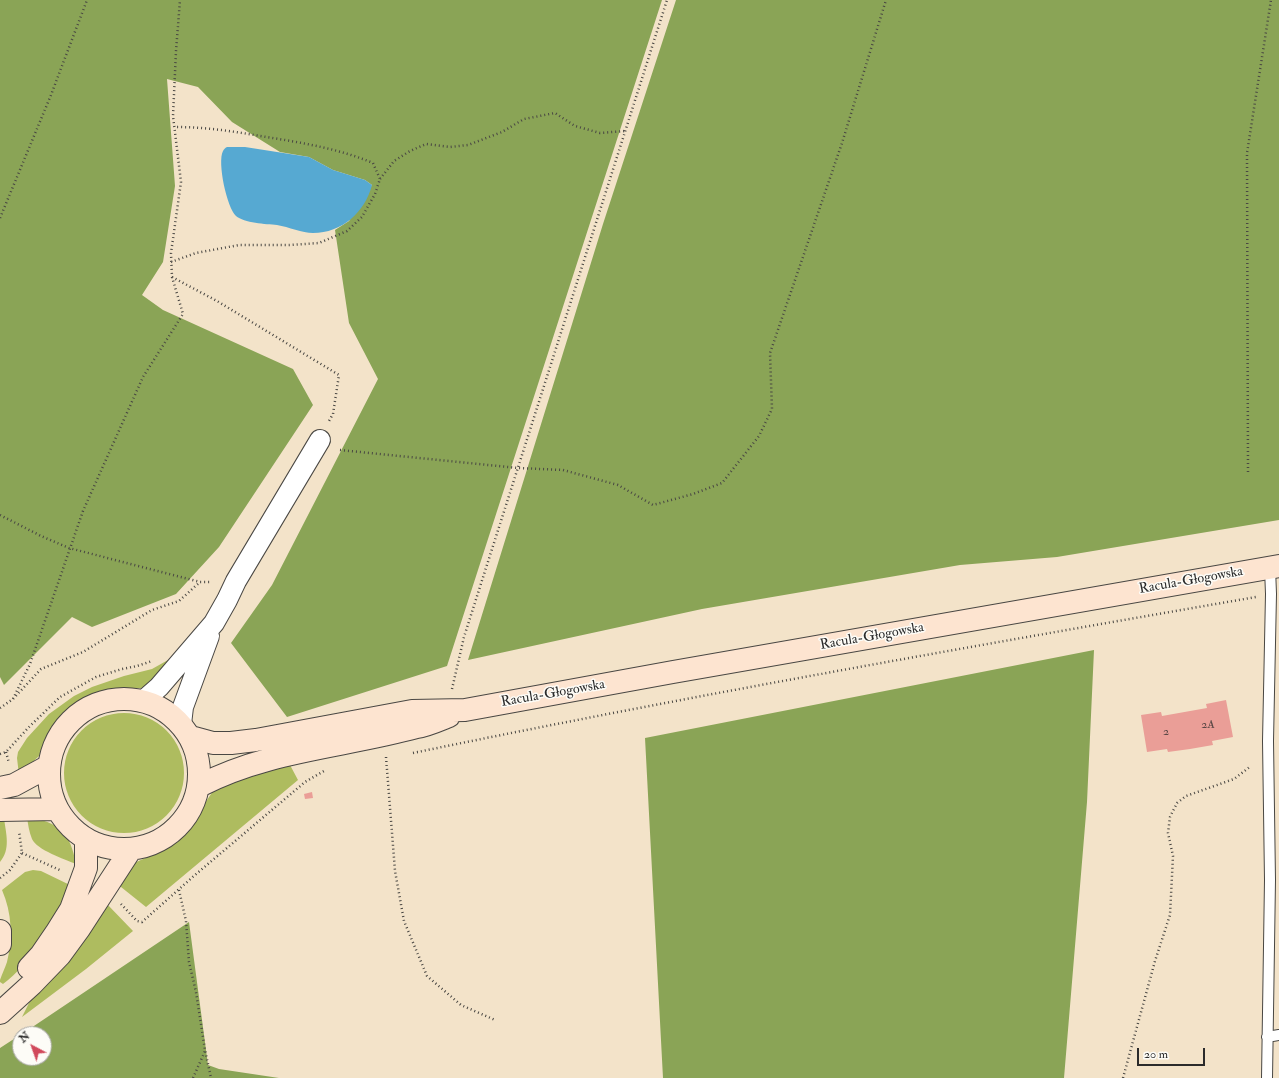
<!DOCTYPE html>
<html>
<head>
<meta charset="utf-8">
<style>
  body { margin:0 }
  #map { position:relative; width:1279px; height:1078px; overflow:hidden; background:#f3e3c9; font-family:"IM FELL Double Pica",serif }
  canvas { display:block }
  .north { position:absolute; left:12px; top:1026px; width:40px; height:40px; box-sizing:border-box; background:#fdfcf7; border:1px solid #a9a8a5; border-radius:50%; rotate:319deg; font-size:11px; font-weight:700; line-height:16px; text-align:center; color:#2b2b2b }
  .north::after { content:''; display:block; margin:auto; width:14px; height:18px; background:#d1495b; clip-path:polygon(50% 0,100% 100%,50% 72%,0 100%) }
  .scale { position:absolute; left:1137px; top:1048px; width:68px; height:18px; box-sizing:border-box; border:2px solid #2b2b2b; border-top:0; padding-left:5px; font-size:12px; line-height:14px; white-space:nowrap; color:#2b2b2b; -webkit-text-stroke:3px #fdfcf7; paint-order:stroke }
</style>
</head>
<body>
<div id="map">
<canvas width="1279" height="1078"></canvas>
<div class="north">N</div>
<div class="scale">20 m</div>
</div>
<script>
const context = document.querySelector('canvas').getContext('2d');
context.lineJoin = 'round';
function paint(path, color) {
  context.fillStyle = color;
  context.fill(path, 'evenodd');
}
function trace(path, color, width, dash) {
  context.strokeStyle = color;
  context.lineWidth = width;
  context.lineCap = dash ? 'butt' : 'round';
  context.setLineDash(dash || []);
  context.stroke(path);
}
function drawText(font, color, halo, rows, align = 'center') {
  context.font = font + ' "IM FELL Double Pica",serif';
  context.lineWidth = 3;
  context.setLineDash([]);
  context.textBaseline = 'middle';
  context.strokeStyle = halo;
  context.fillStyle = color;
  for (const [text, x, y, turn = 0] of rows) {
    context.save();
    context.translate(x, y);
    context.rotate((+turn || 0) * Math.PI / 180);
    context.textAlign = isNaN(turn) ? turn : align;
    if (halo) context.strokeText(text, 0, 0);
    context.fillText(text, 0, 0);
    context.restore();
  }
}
paint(new Path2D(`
  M168,660L172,661L147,686L141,688L115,689L101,692L80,701L68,710L61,717L51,729L39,756L19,775L17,758L18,752L27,738L49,714L74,696L92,687L124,676L152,669Z
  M64 773a60 60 0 1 1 120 0a60 60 0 1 1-120 0Z
  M290,765L298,780L146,907L116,883L134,863L166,849L187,832L197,820L205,803L213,791L219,785Z
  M27,817C59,822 70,832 76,864C64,859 37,850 32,839C29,832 28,824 27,817Z
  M4,818C6,834 11,849 0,862V819Z
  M33,870L41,871L72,886C55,915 31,965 3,984L0,982V980C2,974 5,968 7,962C13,938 12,913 2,890L25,872Z
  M106,903L133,931L86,969L22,1017L30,1001L63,962Z`), '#aebc5f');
paint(new Path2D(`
  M0,0H662L447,666L287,717L231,643L272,585L378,379L349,323L335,230L349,221L372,185L365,180L333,170L309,157L280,152L232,122L198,87L167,79L175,186L163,262L142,295L163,310L293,369L313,405L219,547L176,594L92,627L72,617L4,685L0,677Z
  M676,0H1279V520L1057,557L960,565L702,609L468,660L603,224Z
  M1094,650L1087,802L1064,1078H663L645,738Z
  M189,922L208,1065L219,1069L279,1078H0V1048L20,1035V1058H44V1034H22Z`), '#8aa456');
paint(new Path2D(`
  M227,147H245L309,157L333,170L365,180L372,185C365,212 342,233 313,233C302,233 289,227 277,225C266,224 244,223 236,216C227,208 217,162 223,151C224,149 225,148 227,147Z`), '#56a9d2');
paint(new Path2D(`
  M1226,700L1233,737L1212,741L1213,745L1190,749L1168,752L1167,749L1147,752L1141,715L1161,712L1162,716L1207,708L1206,704Z
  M312,792L313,798L305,799L304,794Z`), '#ea9e97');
const lane = new Path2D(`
  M1267,1037L1279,1035
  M1267,1078L1270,880L1268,741L1271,594L1270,568`);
const street = new Path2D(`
  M143,701L159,687L214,623L227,600L236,581L320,440
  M181,724L183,707L209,636`);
const secondary = new Path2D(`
  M49 774a75 75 0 1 1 150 0a75 75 0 1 1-150 0Z
  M191,737L213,743H231L256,740L412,711L465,710L673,672L1279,566
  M199,786C268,750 344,747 417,727C428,725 439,720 449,716
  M0,788L14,785L49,766
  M0,810L57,809
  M0,931V944
  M29,968L41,955L56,933L71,909L86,868V840
  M0,1013L32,984L60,955L79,929L131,849`);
trace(lane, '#494743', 12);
trace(street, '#494743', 22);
trace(secondary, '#494743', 24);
trace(new Path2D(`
  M380,179L394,161L410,151L426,144L450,147L468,145L502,132L524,119L555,113L575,126L600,133L625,131
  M0,218L51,95L87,0
  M171,262L196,253L239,245H289L319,243L347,231L362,217L375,194L380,179L373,163C337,148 298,142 260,136C232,131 204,127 175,127
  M172,277L217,301L339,375L333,414L329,421
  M340,450L518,468L563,470L618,485L653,505L693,494L722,483L759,436L772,409L770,353L842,143L886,0
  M1248,472L1247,153L1271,0
  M0,515L41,536L69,548L200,582H211
  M452,689L464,637L667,0
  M13,699L30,664L83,511L143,377L183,314L172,277L171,253L181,182L173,116L176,51L180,0
  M0,708L13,699L41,669L83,652L152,610L179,601L200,582
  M6,752L9,763
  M413,753C693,695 974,646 1256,597
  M0,754L6,752L28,728L60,697L96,677L122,669L137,666L152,661
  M386,757L395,871L404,921L427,976L461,1005L495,1020
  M22,853L62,871
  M0,878L10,870L22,853L19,831
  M179,890L186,921L189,962L196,992L205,1050L211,1078
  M121,904L137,921L142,922L195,875L305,782L324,771
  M193,1078L205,1051
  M1123,1078L1155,961L1170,915L1173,856L1168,833L1170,817L1177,803L1186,796L1234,779L1251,766`), '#494743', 2.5, [1, 3]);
trace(lane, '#fff', 10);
trace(street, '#fff', 20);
trace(secondary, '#fde4d0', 22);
drawText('12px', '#5b4846', null, [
  ["2A",1208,725],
  ["2",1166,732]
]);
drawText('14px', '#2b2b2b', '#fdfcf7', [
  ["Racula-Głogowska",1191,581,-10],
  ["Racula-Głogowska",872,637,-10],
  ["Racula-Głogowska",553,694,-10]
]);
</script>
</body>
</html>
